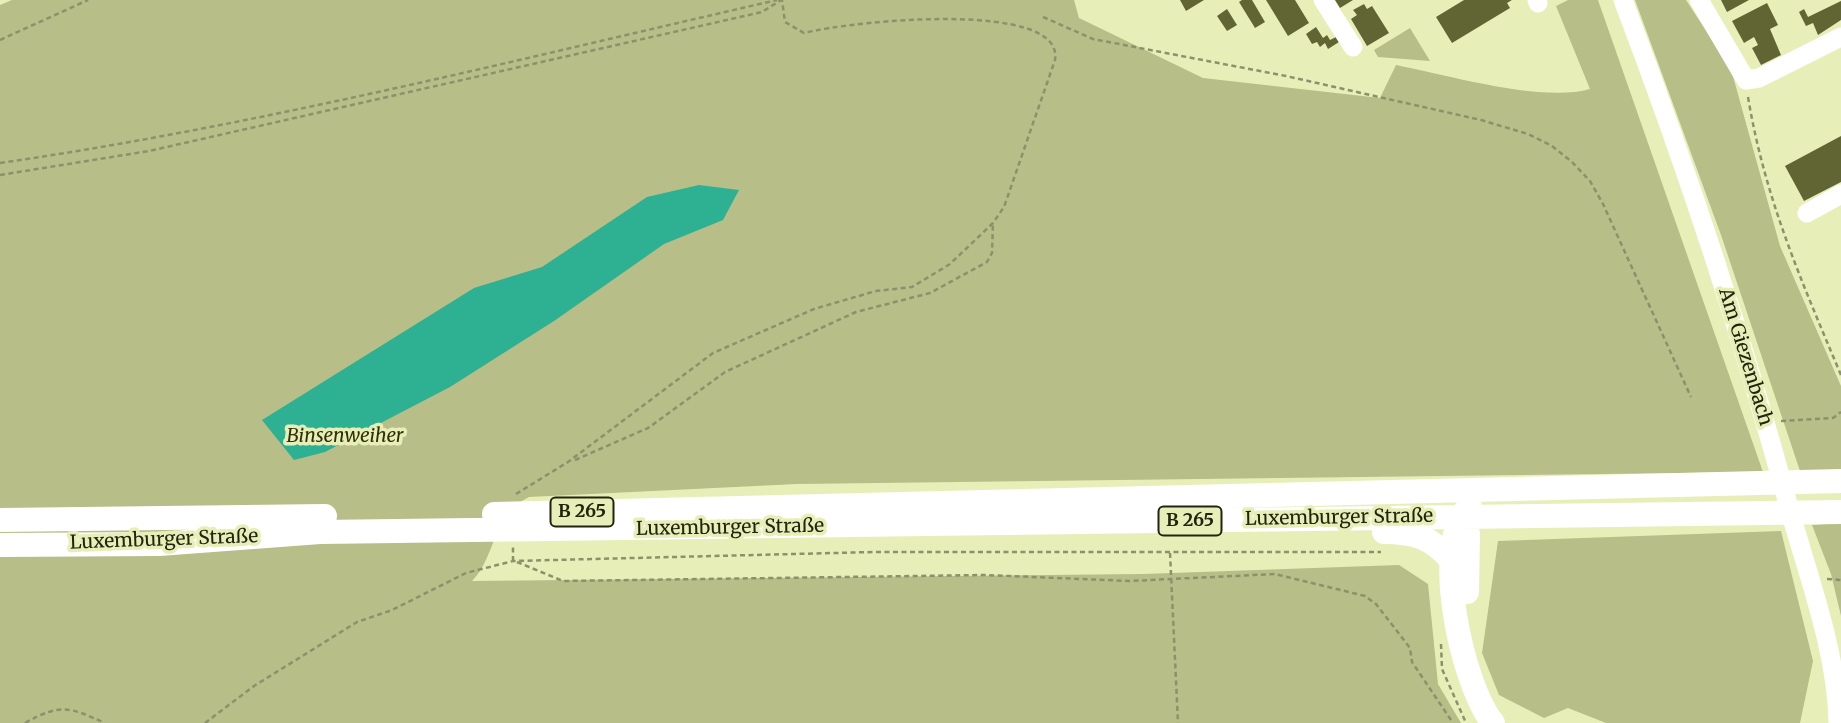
<!DOCTYPE html>
<html>
<head>
<meta charset="utf-8">
<style>
  body { margin:0 }
  canvas { display:block; background:#e8eeb8 }
</style>
</head>
<body>
<canvas width="1841" height="723"></canvas>
<script>
const context = document.querySelector('canvas').getContext('2d');
context.lineJoin = 'round';
function paint(path, color) {
  context.fillStyle = color;
  context.fill(path, 'evenodd');
}
function trace(path, color, width, dash) {
  context.strokeStyle = color;
  context.lineWidth = width;
  context.lineCap = dash ? 'butt' : 'round';
  context.setLineDash(dash || []);
  context.stroke(path);
}
function drawText(font, color, halo, rows, align = 'center') {
  context.font = font + ' Merriweather,serif';
  context.lineWidth = 7;
  context.setLineDash([]);
  context.textBaseline = 'middle';
  context.strokeStyle = halo;
  context.fillStyle = color;
  for (const [text, x, y, turn = 0] of rows) {
    context.save();
    context.translate(x, y);
    context.rotate((+turn || 0) * Math.PI / 180);
    context.textAlign = isNaN(turn) ? turn : align;
    if (halo) context.strokeText(text, 0, 0);
    context.fillText(text, 0, 0);
    context.restore();
  }
}
paint(new Path2D(`
  M12,0H1074L1079,18L1203,78L1380,98L1396,65C1447,75 1543,103 1590,89L1556,6L1568,0H1598L1763,472L797,484L529,497C491,515 497,556 472,581L1143,574L1399,565L1428,584L1438,684L1461,723H0V5Z
  M1635,0H1686L1731,69L1780,246L1841,386V471L1801,474L1721,235Z
  M1410,28L1430,61L1378,57L1374,50Z
  M1841,523V616L1831,574L1812,525Z
  M1781,531L1813,661L1800,723H1606L1568,708L1544,718L1499,695L1482,653L1498,541Z`), '#b8be87');
paint(new Path2D(`
  M699,185L739,190L723,220L664,244L554,321L450,387L325,452L294,460L262,420L474,288L542,267L647,197Z`), '#2eb092');
paint(new Path2D(`
  M1180,0H1204L1186,11Z
  M1242,0H1252L1265,22L1255,28L1239,2Z
  M1266,0H1295L1309,23L1288,36Z
  M1335,0H1353L1340,8Z
  M1464,0H1512L1507,3L1510,8L1452,43L1436,17Z
  M1721,0H1749L1727,12Z
  M1841,1V20L1818,35L1813,23L1806,26L1799,12L1804,9L1808,17Z
  M1767,3L1778,25L1770,29L1781,55L1761,65L1752,48L1758,45L1754,37L1744,43L1732,21Z
  M1364,4L1367,9L1372,6L1389,33L1367,46L1351,19L1357,15L1353,10Z
  M1227,9L1237,25L1227,31L1217,16Z
  M1316,27L1323,38L1327,35L1330,40L1336,37L1339,42L1328,49L1325,43L1320,47L1317,42L1312,44L1306,34Z
  M1841,136V182L1804,201L1785,166Z`), '#616534');
trace(new Path2D(`
  M1043,17L1093,39L1286,76L1481,120L1528,134L1552,146L1572,162L1590,181L1603,204L1691,397
  M0,40L88,0
  M1748,97C1765,199 1801,280 1841,375
  M0,163C262,125 519,59 777,0
  M0,175L149,151L762,12L781,0
  M1781,421L1833,418L1841,412
  M575,460L648,428L725,372L856,312L930,293L987,262L992,253L993,223
  M516,494L568,462L713,353L814,309L876,291L912,287L950,264L993,223L1004,207L1055,60C1065,0 856,20 804,33L785,22L782,0
  M1170,553L1178,723
  M513,561V547
  M517,562L563,581L985,575L1130,581L1275,574L1365,596L1376,604L1410,648L1412,662L1453,723
  M1827,579L1841,580
  M1441,644L1442,669L1466,723
  M25,723C61,703 69,707 105,723
  M205,723L254,686L357,622L392,610L466,573L513,561L874,552H1381`), '#8d916b', 2.5, [5, 3.5]);
trace(new Path2D(`
  M1323,0L1353,47
  M1537,0L1538,3
  M1623,0C1687,168 1743,338 1790,511C1809,579 1837,652 1838,723
  M1699,0L1746,80L1759,78L1841,37
  M1807,213L1841,194`), '#fff', 19);
trace(new Path2D(`
  M1470,506C1430,542 1462,685 1493,723
  M494,514L1841,481
  M1462,517L1468,534L1467,592
  M0,520L325,516
  M1384,532C1414,532 1431,537 1451,560
  M0,545L159,544L320,532L1841,512`), '#fff', 24);
for (const [x, y, w] of [
  [582,512,63],
  [1190,521,63]
]) {
  const box = new Path2D();
  box.roundRect(x - w / 2, y - 14.5, w, 29, 5);
  context.fillStyle = '#e8eeb8';
  context.fill(box);
  trace(box, '#22240f', 2);
}
drawText('bold 18px', '#22240f', null, [
  ["B 265",582,512],
  ["B 265",1190,521]
]);
drawText('19px', '#22240f', '#e8eeb8', [
  ["Am Giezenbach",1745,357,73],
  ["Luxemburger Straße",1339,518,-1],
  ["Luxemburger Straße",730,528,-1],
  ["Luxemburger Straße",164,540,-2]
]);
drawText('italic 19px', '#2e3007', '#e8eeb8', [
  ["Binsenweiher",345,437]
]);
</script>
</body>
</html>
